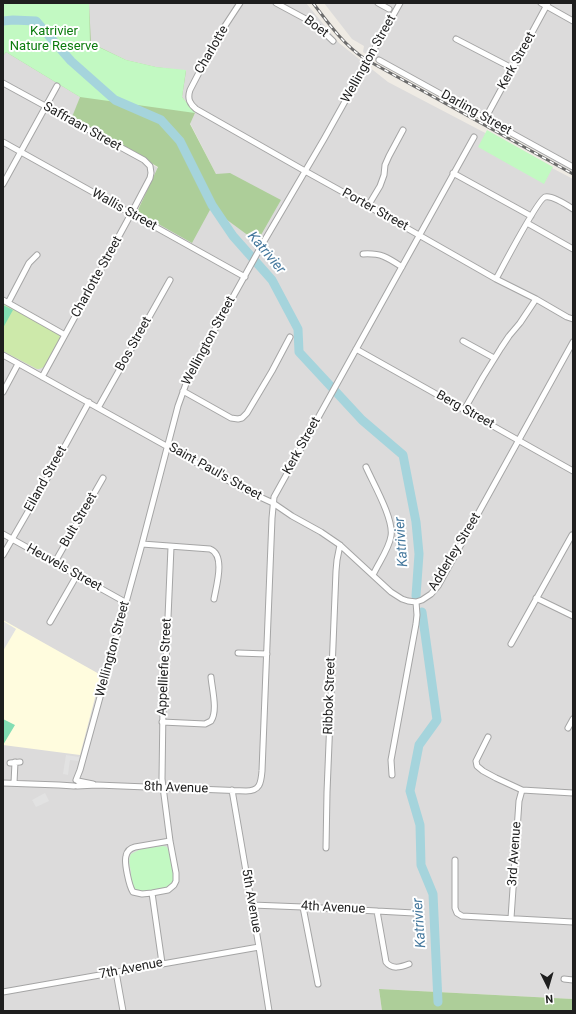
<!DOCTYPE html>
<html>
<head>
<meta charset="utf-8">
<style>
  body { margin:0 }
  #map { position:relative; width:576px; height:1014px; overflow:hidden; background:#efebe4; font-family:Roboto,sans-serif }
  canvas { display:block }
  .frame { position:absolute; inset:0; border:4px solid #1e1e1e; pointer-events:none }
  .north { position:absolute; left:528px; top:966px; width:40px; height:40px; -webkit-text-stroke:3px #fff; paint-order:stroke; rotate:175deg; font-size:11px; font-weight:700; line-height:16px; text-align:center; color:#1e1e1e }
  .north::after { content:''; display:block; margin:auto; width:14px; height:18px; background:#1e1e1e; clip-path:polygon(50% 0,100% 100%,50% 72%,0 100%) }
</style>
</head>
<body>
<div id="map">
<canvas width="576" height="1014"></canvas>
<div class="frame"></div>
<div class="north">N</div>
</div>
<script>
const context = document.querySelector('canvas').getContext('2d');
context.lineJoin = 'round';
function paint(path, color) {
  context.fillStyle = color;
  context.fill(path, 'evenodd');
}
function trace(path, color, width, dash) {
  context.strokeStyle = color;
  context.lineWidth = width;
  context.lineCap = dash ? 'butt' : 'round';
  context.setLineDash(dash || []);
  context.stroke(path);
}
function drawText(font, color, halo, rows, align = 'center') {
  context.font = font + ' Roboto,sans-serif';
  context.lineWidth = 4;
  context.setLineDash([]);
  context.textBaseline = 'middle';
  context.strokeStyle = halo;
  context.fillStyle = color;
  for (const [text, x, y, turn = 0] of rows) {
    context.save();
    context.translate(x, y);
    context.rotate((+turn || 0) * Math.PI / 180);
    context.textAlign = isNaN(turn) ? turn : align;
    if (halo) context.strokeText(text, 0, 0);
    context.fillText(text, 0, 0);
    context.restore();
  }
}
paint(new Path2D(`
  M89,3H306L339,43L388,82L573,179V999L379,989L382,1011H3V56L6,51L80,97L73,117L158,168L137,211L216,174L190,123L195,113L182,97L185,71L156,67L126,60L90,43Z
  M324,3H573V172L363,52L364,46L352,39Z`), '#dcdbdb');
paint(new Path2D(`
  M3,620L101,675L80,755L3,745Z`), '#fffcde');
paint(new Path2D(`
  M3,302L59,334L60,337L59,340L44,367L39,369H37L3,351Z`), '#cde9aa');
paint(new Path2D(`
  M3,3H89L91,43L126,60L156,67L186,71L182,97L195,113L190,124L216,174L230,173L281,200L257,242L211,208L192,243L137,212L158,167L72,117L80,97L6,52L3,56Z
  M379,989L573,999V1011H382Z`), '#adce99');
paint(new Path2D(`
  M3,3H89L90,43L126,60L156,67L186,70L182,97L195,113L80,97L6,52L3,56Z
  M487,130L553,167L544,184L478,147Z
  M163,846L167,847L170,854L174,880V883C172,884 171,886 169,887C164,890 139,894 135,890C131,886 131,878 131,872C130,866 128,860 131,854L141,849Z`), '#c2f9c2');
paint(new Path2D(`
  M3,305L13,310L3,328Z
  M3,719L15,725L3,745Z`), '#83deb4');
paint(new Path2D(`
  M3,621L16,629L3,651Z
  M66,755L79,757V761L70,760L68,775L63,774Z
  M45,793L49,801L36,807L32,800Z`), '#e2e2e2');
trace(new Path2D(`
  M3,21L13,20L36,21L71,61L115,100L161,120L180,141L212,205L233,236L272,280L298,329L299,352L362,420L403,455L416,522L419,554L416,596
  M422,612L437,720L419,745L410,791L420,825L421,865L433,894L438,1002`), '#a5d4dc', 9);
const street = new Path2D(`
  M240,3L217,38L190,90C187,99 190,104 196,109L305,171L368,206L496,279L536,299L567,317L573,319
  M276,3L315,24L333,41
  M378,3L389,9
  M541,3L573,21
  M456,39L512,68
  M379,60L573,167
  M3,83L144,160L150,166L151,173L150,178L131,214L42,377
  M485,119L548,3
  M3,142L245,277
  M453,173L531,216
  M3,184L57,86
  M368,206L380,186L384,175L385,165L389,156L403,130
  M527,223L573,249
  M363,254C381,253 387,257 402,267
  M496,279C502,268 538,199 545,197C552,195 567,205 573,209
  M3,300L65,335
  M8,303L29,263L37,255
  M463,341L494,358
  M356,349L573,471
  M3,355L247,491L273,503L292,516L321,532L340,545L391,592L402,599L408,601L416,602L422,600L431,594L438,586L573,342
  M183,391L231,418L238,419L242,418L247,413L272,371L290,337
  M3,392L18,364
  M98,408L170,280
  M464,410L483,377L501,348L509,336L520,323L536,299
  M366,467C373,483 394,519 391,536C389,549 379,562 373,575
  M3,534L125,602
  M142,544L210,549C226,555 216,587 214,599
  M3,555L48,477L89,402
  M55,562L103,478
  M536,598L573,616
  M50,622L77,575
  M511,644L572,535
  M238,653L267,654
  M162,722L205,724L211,721C218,711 212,689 211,677
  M568,728L573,719
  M488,737L476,761L477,766L483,771L496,778L522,790L573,793
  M10,763L20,762
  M392,775L391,760L416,624L417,615L416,602
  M76,780L80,770L142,544L178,406L187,381L190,374L263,243L324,139L400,3
  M78,781L93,784
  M3,783L59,785L74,786
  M14,783L15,762
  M77,786L97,785L246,791C260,791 261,783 262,771L272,518L274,497L474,137
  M232,790L259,947L269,1011
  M170,841L135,847C131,848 127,851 126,856C124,862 129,886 133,892L142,894L152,893L168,890L174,885L176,881V873L170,841L162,779L163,708L167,641L171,547
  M326,848L327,792L336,571L337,560L340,545
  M455,860V908L457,913L462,916L573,922
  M152,893L162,963
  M252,905L303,907L414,913
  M303,907L318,984
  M377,911L386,962C392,970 401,967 409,964
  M511,918L519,801L522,790
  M116,972L123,1011
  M564,979L573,980
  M3,992L259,947`);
trace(street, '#a5a5a5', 7);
trace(street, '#fff', 5);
const rail = new Path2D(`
  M313,3C329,24 343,44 365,59L573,174`);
trace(rail, '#6c6c6c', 3);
trace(rail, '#fff', 1.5, [4.5]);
drawText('13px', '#1e1e1e', '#fff', [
  ["Boet",316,27,37],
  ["Charlotte",212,50,-60],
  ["Wellington Street",369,59,-61],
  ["Kerk Street",517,61,-61],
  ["Darling Street",476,113,29],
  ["Saffraan Street",82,127,29],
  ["Wallis Street",124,210,29],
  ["Porter Street",375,210,29],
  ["Charlotte Street",97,277,-61],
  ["Wellington Street",209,341,-62],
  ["Bos Street",134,344,-61],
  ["Berg Street",465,410,29],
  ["Kerk Street",302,446,-61],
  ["Saint Paul's Street",215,472,29],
  ["Eiland Street",46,479,-61],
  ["Bult Street",79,520,-60],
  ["Adderley Street",455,552,-59],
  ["Heuvels Street",64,568,29],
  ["Wellington Street",113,649,-75],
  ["Appelliefie Street",165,667,-87],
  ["Ribbok Street",330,696,-88],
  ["8th Avenue",176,788,2],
  ["3rd Avenue",515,854,-86],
  ["5th Avenue",251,901,80],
  ["4th Avenue",333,908,3],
  ["7th Avenue",131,969,-11]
]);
drawText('13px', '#0c7c0e', '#fff', [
  ["Katrivier",54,32],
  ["Nature Reserve",54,47]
]);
drawText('italic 14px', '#45789d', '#fff', [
  ["Katrivier",266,253,50],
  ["Katrivier",402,542,-94],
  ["Katrivier",420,923,-94]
]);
</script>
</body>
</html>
